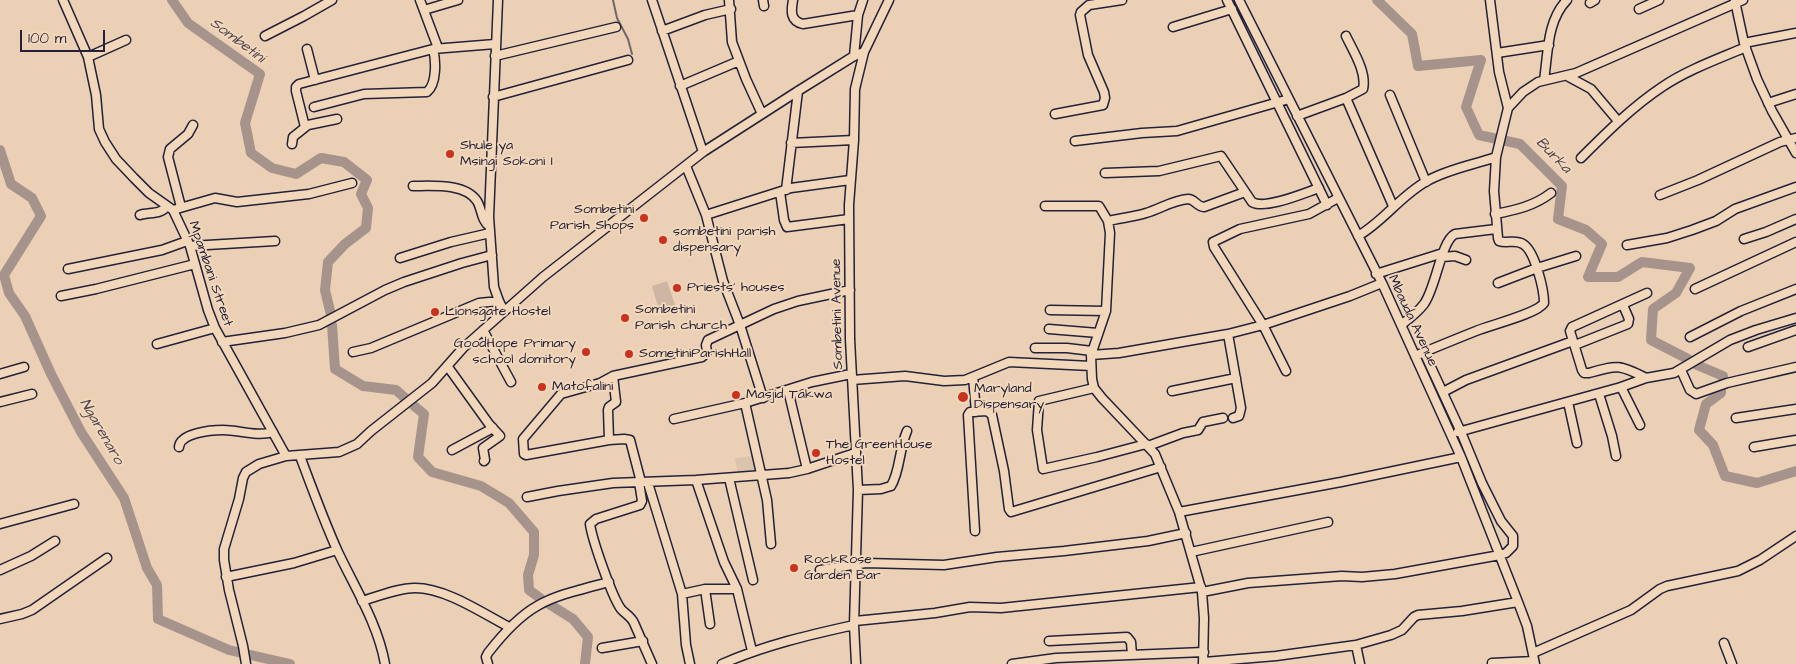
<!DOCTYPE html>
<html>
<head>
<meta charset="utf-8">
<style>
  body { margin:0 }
  #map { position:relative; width:1796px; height:664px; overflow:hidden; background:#ebd0b5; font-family:"Architects Daughter",sans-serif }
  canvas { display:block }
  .scale { position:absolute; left:20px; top:30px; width:85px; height:22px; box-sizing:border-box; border:2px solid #22223b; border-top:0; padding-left:6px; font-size:15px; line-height:18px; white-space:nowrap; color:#22223b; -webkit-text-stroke:4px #f3d7ba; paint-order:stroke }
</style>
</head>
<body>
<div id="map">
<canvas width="1796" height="664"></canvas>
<div class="scale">100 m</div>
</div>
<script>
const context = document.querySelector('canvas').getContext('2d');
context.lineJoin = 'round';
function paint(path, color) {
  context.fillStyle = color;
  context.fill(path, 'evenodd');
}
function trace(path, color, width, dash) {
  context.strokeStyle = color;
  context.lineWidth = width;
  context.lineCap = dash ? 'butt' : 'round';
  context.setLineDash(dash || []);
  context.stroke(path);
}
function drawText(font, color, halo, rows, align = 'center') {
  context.font = font + ' "Architects Daughter",sans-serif';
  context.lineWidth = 4;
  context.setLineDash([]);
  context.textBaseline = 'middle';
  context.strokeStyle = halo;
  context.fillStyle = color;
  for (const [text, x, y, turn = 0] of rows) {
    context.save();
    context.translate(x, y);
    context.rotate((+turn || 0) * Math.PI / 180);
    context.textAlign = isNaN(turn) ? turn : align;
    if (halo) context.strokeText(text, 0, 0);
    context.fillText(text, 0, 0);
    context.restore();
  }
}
paint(new Path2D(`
  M754,456L757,473L738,474L735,458Z`), '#dcc3ac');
paint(new Path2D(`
  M667,281L675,305L659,310L652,286Z`), '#cdb6a3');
trace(new Path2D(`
  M613,0L617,18L628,39L632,54`), '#71666c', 2);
trace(new Path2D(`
  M172,0L188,23L260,74L245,123L251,153L272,168L296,174L321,158L344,162L367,180L361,194L368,208L366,228L345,244L328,262L325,290L331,315
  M1377,0L1412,34L1418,66L1481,60L1466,107L1479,135L1520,144L1562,186L1558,219L1586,230L1602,244L1588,277H1618L1642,262L1690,268L1676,293L1653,309L1651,340L1688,359
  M0,150L11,184L32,198L41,216L4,275L9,293L25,316L51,374L81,432L124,498L147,568L157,585L158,619L229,650L290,664
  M332,325L335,369L363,386L396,390L405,398
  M1697,365L1723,376V380
  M1721,390V393L1706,404L1699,430L1713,445L1725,476L1757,483L1796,471
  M413,405L424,414L418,457L432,472L481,486L509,503L534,532V555L528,575L529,590L540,598
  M549,604L573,619L588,637L585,664`), '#a6948c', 10);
const minor = new Path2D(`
  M63,0L88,57L96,95L99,129L105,142L116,159L134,178L149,193L173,210L190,246L208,310L215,328L286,456
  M420,0L438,48
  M498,0L489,217L494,287L499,301L504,311
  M652,0L703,152
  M729,0L732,42L746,79L762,114
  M763,0L764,6
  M793,0C791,11 790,21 803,24L858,15
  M1227,0L1327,205
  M1239,0L1382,283L1461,457L1518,602L1527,626L1535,664
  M1490,0L1499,72L1508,108
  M1735,1L1744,43L1757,79L1772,111L1796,153
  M1590,3L1595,0
  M1639,9L1659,0
  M424,10L458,0
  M1173,27L1232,9
  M662,31L705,15L731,9
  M265,36L304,16L332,0
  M1744,43L1796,33
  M307,49L315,80
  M1497,53L1549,45
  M495,56L616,27
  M854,56L858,15L863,0
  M88,57L126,40
  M1567,76L1591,89L1618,121
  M1544,80C1548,54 1547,20 1567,0
  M680,86L739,61
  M1390,95L1426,182
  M493,97L628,60
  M1346,98L1393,206
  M1768,103L1796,94
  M314,107L364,94L427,92C437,84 436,60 433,49
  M1055,114L1103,105L1105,98L1104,92L1088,55L1080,15L1081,12L1089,5L1122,0
  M1297,116L1346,98L1363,89C1367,72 1353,51 1346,36
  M305,127L296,91V87L299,84L433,49L495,44
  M1075,141L1142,133L1177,131L1289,99
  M791,143L854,140
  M292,144L293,137L308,125L337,119
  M1581,158C1606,133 1632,107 1662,87C1687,70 1718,59 1746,47
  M686,166L706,215L723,281L740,325L763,398
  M1105,173L1159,171L1221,156L1252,202C1265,210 1304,193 1319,188
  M413,186C433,186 465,183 477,201C482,209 481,220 489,226
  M786,190L798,91
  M780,192L784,220L787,227L849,219
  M1660,195L1698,180L1780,142L1796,138
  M1045,206H1099L1108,221L1110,233L1106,311L1091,355L1092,379L1094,388L1102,398L1155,454L1179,512L1202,592L1204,618L1203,664
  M181,207L168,157L170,149L188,134L193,125
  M173,210L215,198L237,202L309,194L352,183
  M1495,214C1516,210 1534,206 1551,193
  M140,215C149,212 161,215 167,206
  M706,215L791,188L850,180
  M1108,221C1120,218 1134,217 1146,213C1160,209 1173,200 1188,199C1195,199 1197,207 1204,207L1245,192
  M1358,236C1384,221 1400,196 1427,181C1448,169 1473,165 1496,157
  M1744,239L1766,232L1796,219
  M1627,245L1667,238L1692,230L1716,221L1735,209L1796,187
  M190,246L275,241
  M1442,257L1455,256L1466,260
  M400,258L451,242L490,233
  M68,269L162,250L187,241
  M1376,274L1443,253
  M1498,283L1537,268L1576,256
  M1695,289L1796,242
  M61,296L96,289L195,264
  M1050,310L1106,311
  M1401,325C1409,319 1418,312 1424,304C1436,288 1441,241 1455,234L1496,229
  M1049,329L1098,333
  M483,330L511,382
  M1228,334L1241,408L1239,416L1233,418
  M1690,337L1741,311L1796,289
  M222,342L285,333L319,325L385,290L404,282L462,263L492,255
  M157,344L215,328
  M1575,345L1628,324L1629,319L1623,305
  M1748,347L1796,330
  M1035,348H1067L1092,351
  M353,352L371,348L479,303L499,301
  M1091,355L1119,353L1228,334L1263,325L1350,296L1382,283
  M1415,356C1436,347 1456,339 1476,331C1490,325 1537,314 1544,303C1544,290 1535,251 1523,244C1515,239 1507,244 1499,241L1498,238L1494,191L1496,157L1508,108L1523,92L1538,82L1576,73L1743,0
  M448,367L489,424L500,436L483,448L485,460L484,461
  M1681,370L1690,390L1696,394L1727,383L1796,367
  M1286,371L1263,325L1214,247L1213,242L1240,229L1309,214L1338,198
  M0,374L24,367
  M973,377L976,412
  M1646,378C1619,364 1617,365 1589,373H1584L1582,370L1570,331L1572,327L1647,293
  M852,380L905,376L944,381L965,380L1009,362L1091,366
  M1094,388L1039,401L1037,430L1043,469L1097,457L1146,444
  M788,390L807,469
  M1172,391L1236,378
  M1443,392L1466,380L1573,341
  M1599,394L1612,436L1616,456
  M0,402L32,394
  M1568,402L1577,443
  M745,403L767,500L771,544
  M1736,418L1796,409
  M674,419L745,403L812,382L851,374
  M1640,425L1621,387L1646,378L1674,373L1730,340L1756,330L1796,318
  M1458,432L1621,387
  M609,440L608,410L609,407L616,402L613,376
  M1148,446L1183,433L1198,430L1203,422L1223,418
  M179,447C180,433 211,430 223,430C239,430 257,437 273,432
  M1754,447L1796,440
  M452,450L493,428
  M300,456C312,488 324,521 338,552C355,588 378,624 385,664
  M729,478L753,580
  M696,480L724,562L737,589L752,651
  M639,482L642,501L640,505L596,519L590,524C592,539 612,597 621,609C625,614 631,616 634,623L652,664
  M641,482L630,440L624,439L609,440L526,455L524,454L523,439L561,394L600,383L613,376L702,357L707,352L706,345L708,340L774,309L798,301L850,290
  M648,483L682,594L686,645L690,664
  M858,490L881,489L891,486C900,472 899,449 907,431
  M527,497L558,491L613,483L696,480L789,473L807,469L855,453
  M1179,512L1341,482L1461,457
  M0,524L74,504
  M975,531L968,415L970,412L987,411L992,415L1004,471L1009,509L1011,512L1161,467
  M1191,552L1328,522
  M0,570L31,556L55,541
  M820,570L866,563L944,565L997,557L1064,551L1148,541L1186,533
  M226,577L294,563L337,550
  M705,589L710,624
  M1202,592L1248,583L1342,576L1362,577L1395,574L1500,555L1506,553L1513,546V536L1501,521L1482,483L1461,432L1424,352
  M682,594L705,589H737
  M362,601C379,596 398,588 415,588C446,588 482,613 509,627
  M0,619L22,614L32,610L107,558
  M855,621L935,613L970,607L1001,608L1201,587
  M1049,641L1127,637L1131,642L1132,655
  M1724,643L1732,664
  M1356,645L1360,664
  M602,648L643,641
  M1533,653L1631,610L1660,589L1667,586L1738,571L1760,560L1796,536
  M1204,662L1276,656L1356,645L1391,635L1402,630L1414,617L1418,615L1462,611L1518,602
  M1492,663L1534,661
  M246,664L243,646L229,590L224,560V549L239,499L243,478L246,472L259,464L286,456L339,452L357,444L371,431L432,383L463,348L543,277L703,152L798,91L854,56L864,52
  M488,664L486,657L488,653C528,601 548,598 609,582
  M722,664C765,645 809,635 854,625
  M856,664L854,625L858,490L850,339L849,205L854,140L855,89L864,52L889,0
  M1012,664L1056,658L1204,652`);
trace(minor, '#22223b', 11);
trace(minor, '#f3d7ba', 8);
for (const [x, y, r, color] of [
  [450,154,5,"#c8321e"],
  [644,218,5,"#c8321e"],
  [663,240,5,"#c8321e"],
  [677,288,5,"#c8321e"],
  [435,312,5,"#c8321e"],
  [625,318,5,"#c8321e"],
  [586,352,5,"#c8321e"],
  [629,354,5,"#c8321e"],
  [542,387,5,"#c8321e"],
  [736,395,5,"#c8321e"],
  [963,397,6,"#c8321e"],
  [816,453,5,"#c8321e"],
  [794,568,5,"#c8321e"]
]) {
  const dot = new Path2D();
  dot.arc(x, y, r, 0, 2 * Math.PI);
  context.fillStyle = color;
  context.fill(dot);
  trace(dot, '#f3d7ba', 2);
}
drawText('14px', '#22223b', '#f3d7ba', [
  ["Shule ya",460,146],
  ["Msingi Sokoni I",460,162],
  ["Sombetini",634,210,"right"],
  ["Parish Shops",634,226,"right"],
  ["sombetini parish",673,232],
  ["dispensary",673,248],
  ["Priests' houses",687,288],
  ["Sombetini",635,310],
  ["Parish church",635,326],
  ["Lionsgate Hostel",445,312],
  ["GoodHope Primary",576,344,"right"],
  ["school domitory",576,360,"right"],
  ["SometiniParishHall",639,354],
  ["Matofalini",552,387],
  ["Maryland",974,389],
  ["Dispensary",974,405],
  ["Masjid Takwa",746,395],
  ["The GreenHouse",826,445],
  ["Hostel",826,461],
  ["RockRose",804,560],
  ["Garden Bar",804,576]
], 'left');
drawText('14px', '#22223b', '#f3d7ba', [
  ["Mpambani Street",210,274,71],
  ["Sombetini Avenue",838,314,-91],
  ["Mbauda Avenue",1412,321,65]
]);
drawText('italic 15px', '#4a4453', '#f3d7ba', [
  ["Sombetini",237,41,37],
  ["Burka",1553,156,46],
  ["Ngarenaro",101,432,60]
]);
</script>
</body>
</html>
